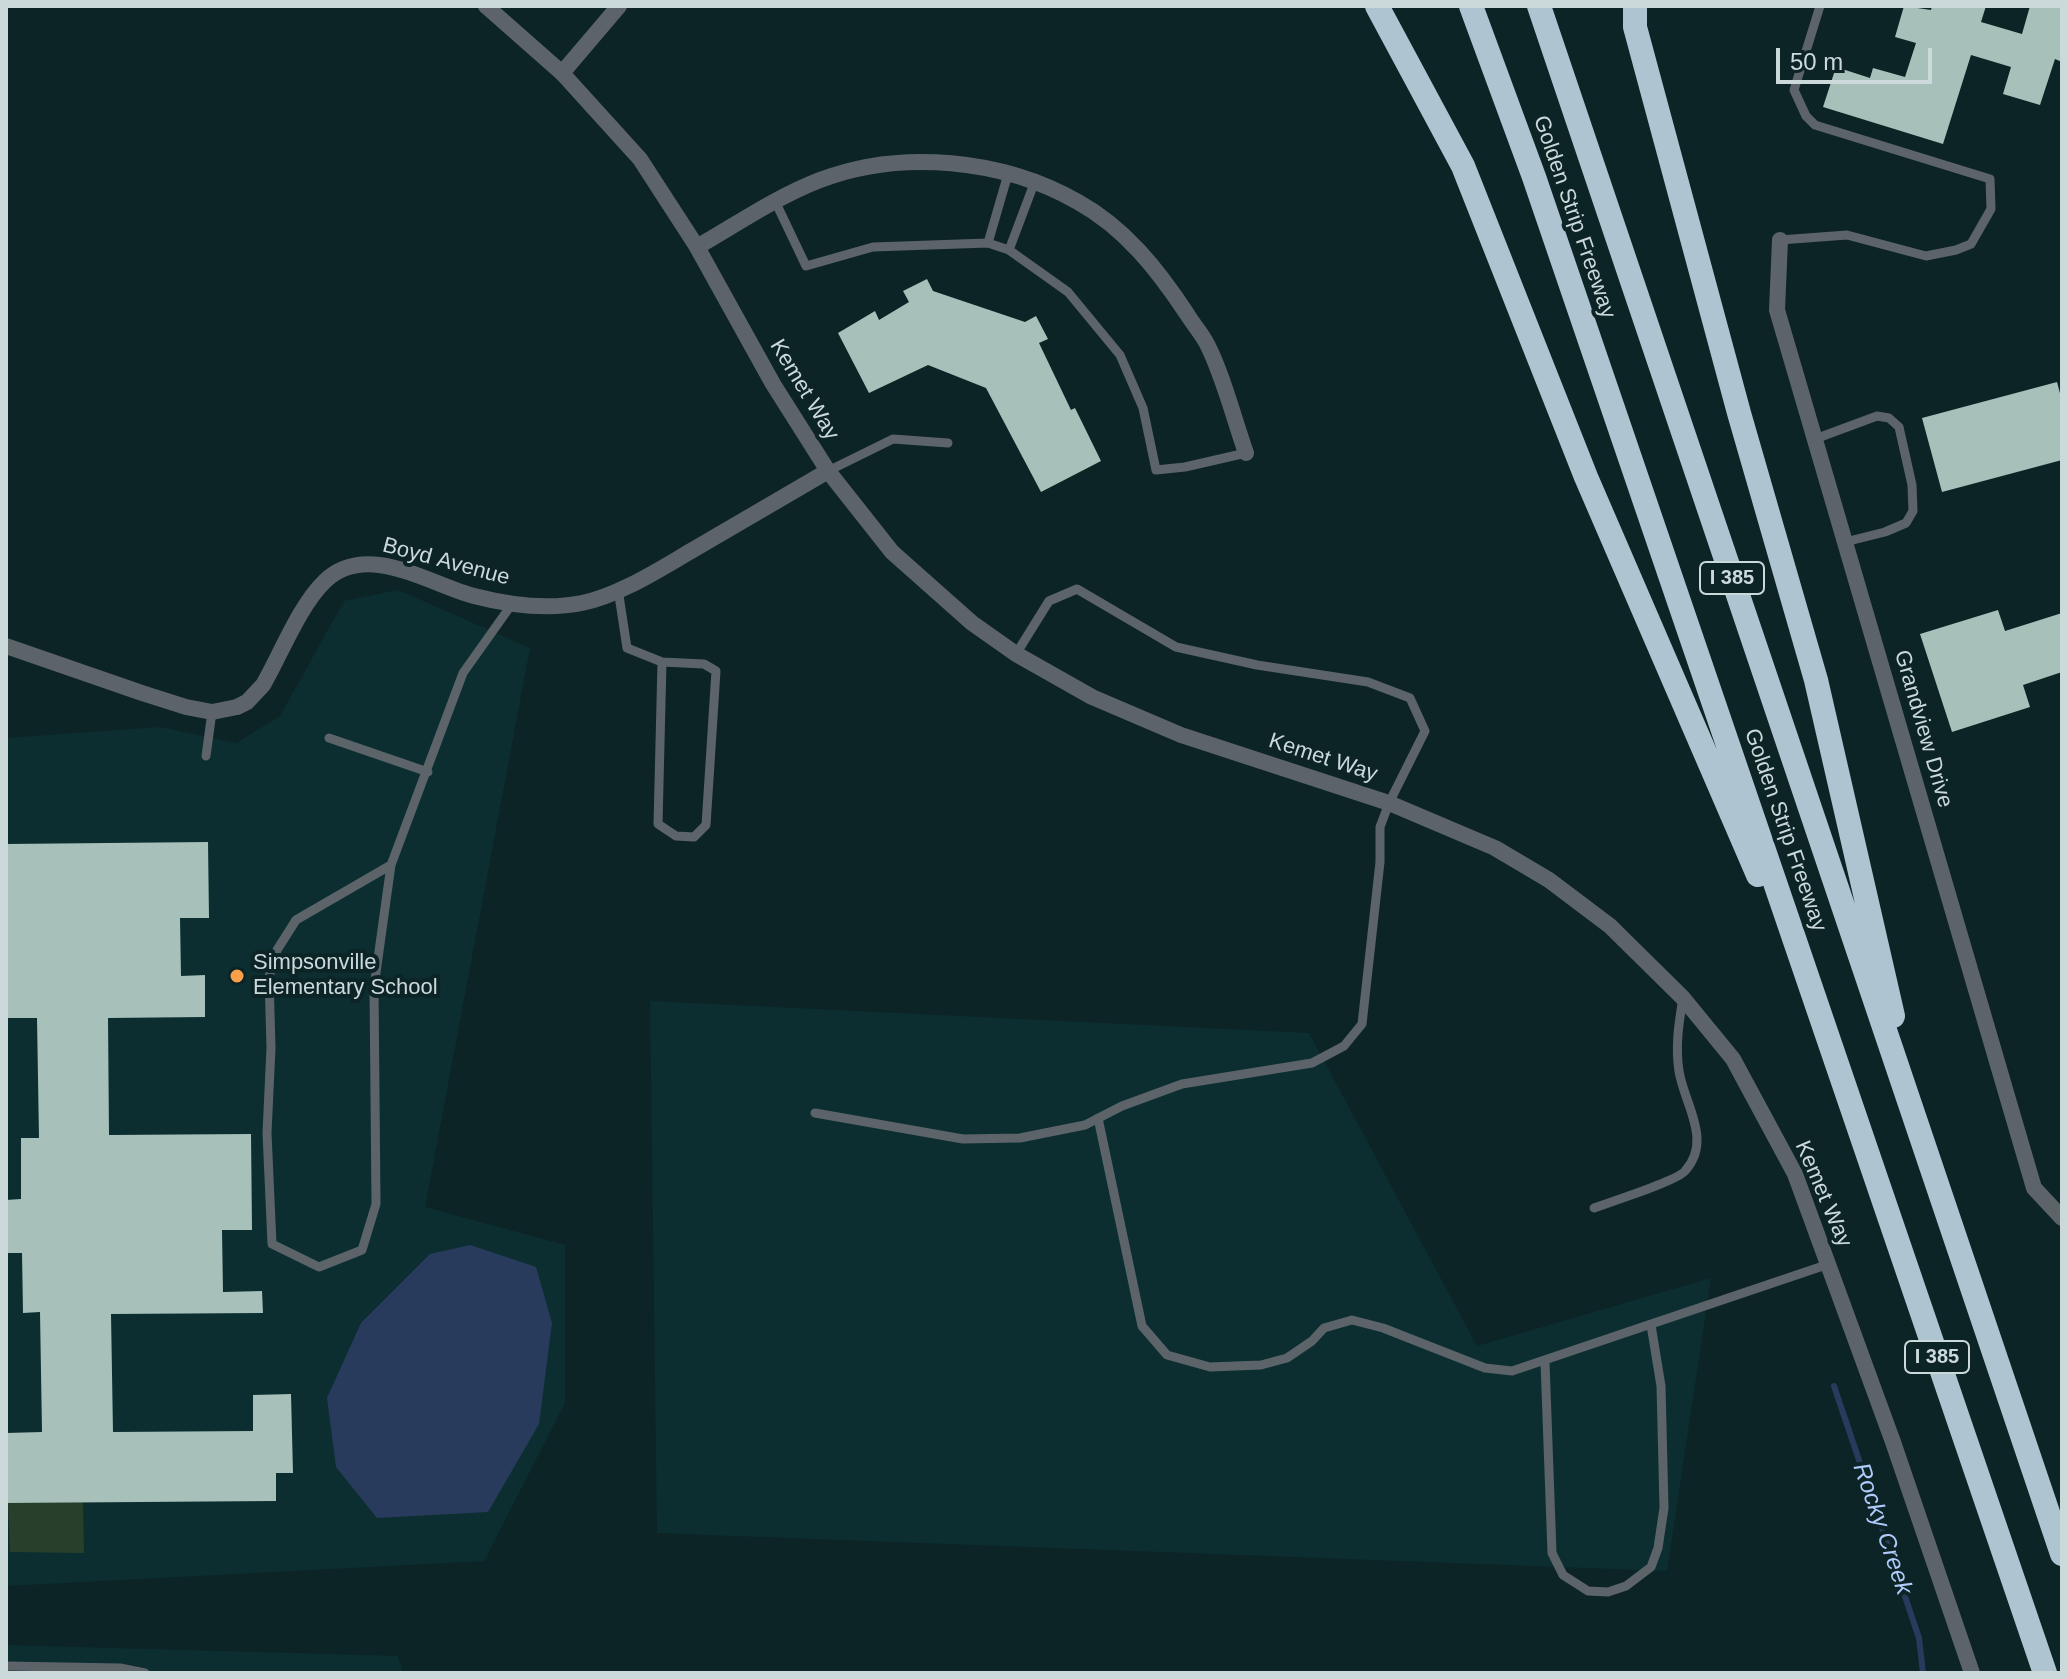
<!DOCTYPE html>
<html>
<head>
<meta charset="utf-8">
<style>
  body { margin:0 }
  #map { position:relative; width:2068px; height:1679px; overflow:hidden; background:#0d2426; font-family:Helvetica,sans-serif }
  canvas { display:block }
  .frame { position:absolute; inset:0; border:8px solid #cbd9da; pointer-events:none }
  .scale { position:absolute; left:1776px; top:48px; width:156px; height:36px; box-sizing:border-box; border:4px solid #cbd9da; border-top:0; padding-left:10px; font-size:24px; line-height:28px; white-space:nowrap; color:#cbd9da; -webkit-text-stroke:6px #0d2426; paint-order:stroke }
</style>
</head>
<body>
<div id="map">
<canvas width="2068" height="1679"></canvas>
<div class="frame"></div>
<div class="scale">50 m</div>
</div>
<script>
const context = document.querySelector('canvas').getContext('2d');
context.lineJoin = 'round';
function paint(path, color) {
  context.fillStyle = color;
  context.fill(path, 'evenodd');
}
function trace(path, color, width, dash) {
  context.strokeStyle = color;
  context.lineWidth = width;
  context.lineCap = dash ? 'butt' : 'round';
  context.setLineDash(dash || []);
  context.stroke(path);
}
function drawText(font, color, halo, rows, align = 'center') {
  context.font = font + ' Helvetica,sans-serif';
  context.lineWidth = 8;
  context.setLineDash([]);
  context.textBaseline = 'middle';
  context.strokeStyle = halo;
  context.fillStyle = color;
  for (const [text, x, y, turn = 0] of rows) {
    context.save();
    context.translate(x, y);
    context.rotate((+turn || 0) * Math.PI / 180);
    context.textAlign = isNaN(turn) ? turn : align;
    if (halo) context.strokeText(text, 0, 0);
    context.fillText(text, 0, 0);
    context.restore();
  }
}
paint(new Path2D(`
  M398,590L530,648L425,1207L565,1245V1403L484,1561L6,1586V738L160,727L236,743L280,716L344,601Z
  M650,1001L1309,1033L1477,1346L1711,1278L1667,1571L657,1533Z
  M6,1645L398,1656L403,1673H6Z`), '#0c2e31');
paint(new Path2D(`
  M83,1502L84,1553L10,1552L8,1503Z`), '#28402b');
paint(new Path2D(`
  M470,1245L536,1267L552,1323L539,1424L488,1512L377,1518L336,1467L327,1398L361,1323L430,1254Z`), '#283b5c');
trace(new Path2D(`
  M1834,1386L1919,1638L1923,1673`), '#283b5c', 6);
paint(new Path2D(`
  M1904,6L1931,10L1932,6H1986L1981,22L2022,34L2030,6H2062V62L2055,59L2040,105L2003,94L2011,67L1971,55L1943,144L1823,107L1836,67L1870,78L1873,68L1905,77L1916,43L1895,37Z
  M927,279L933,291L1025,322L1036,316L1048,339L1039,343L1071,410L1075,408L1101,461L1041,492L986,388L928,365L869,393L838,333L875,311L879,320L909,302L903,291Z
  M2057,382L2062,401V460L1942,492L1922,418Z
  M1998,610L2005,631L2062,613V672L2023,685L2030,707L1952,732L1920,634Z
  M208,842L209,918H180L181,976L205,975V1017L108,1018L109,1135L251,1134L252,1230H222L223,1292L262,1291L263,1313L111,1314L113,1432L253,1431V1395L291,1394L293,1473H276V1501L6,1503V1433L42,1432L40,1312L23,1313L22,1253H6V1200L21,1199V1138H39L37,1018H6V844Z`), '#a7c0b9');
trace(new Path2D(`
  M775,201L806,266L873,247L988,243L1009,250L1068,292L1120,355L1143,408L1156,470L1185,467L1246,453
  M1780,240L1847,235L1926,256L1956,250L1971,244L1991,209L1990,179L1815,125L1806,116L1794,90L1820,6
  M988,243L1008,174
  M1009,250L1035,181
  M1815,439L1877,416L1889,418L1899,427L1912,485L1913,511L1906,523L1885,532L1845,542
  M828,471L893,439L948,443
  M618,589L627,648L662,662L658,824L676,836L694,837L706,825L716,671L704,664L662,662
  M329,738L428,772
  M206,756L212,712
  M391,865L296,920L277,950L269,977L271,1048L267,1133L272,1244L319,1267L362,1250L376,1204L374,987L391,865L463,673L512,604
  M815,1113L963,1139L1020,1138L1085,1125L1122,1106L1182,1084L1312,1063L1344,1046L1362,1024L1380,862V827L1389,803L1425,731L1410,698L1368,682L1257,665L1176,647L1077,589L1049,601L1016,654
  M1098,1118L1142,1326L1167,1355L1210,1367L1261,1365L1287,1358L1312,1341L1324,1328L1352,1320L1383,1328L1485,1368L1512,1371L1829,1264
  M1594,1208C1610,1202 1677,1181 1685,1171C1713,1140 1684,1104 1679,1071C1675,1046 1679,1022 1683,998
  M1545,1362L1552,1553L1563,1575L1588,1591L1608,1592L1626,1586L1651,1567L1658,1548L1664,1508L1661,1386L1651,1325
  M6,1666L120,1668L145,1673`), '#5c6469', 9);
trace(new Path2D(`
  M562,73L619,6
  M1780,240L1777,310L2034,1188L2062,1218
  M697,247C737,224 776,197 820,180C901,149 1003,159 1078,202C1125,228 1158,270 1187,314C1193,324 1202,334 1207,344C1223,375 1234,419 1246,453
  M6,646L142,693L186,707L212,712L237,707L247,702L263,685C281,654 299,606 325,581C367,541 429,584 474,596C509,605 547,610 582,603C618,596 660,569 691,551C737,524 782,498 828,471`), '#5c6469', 16);
trace(new Path2D(`
  M486,6L562,73L640,159L697,247L773,384L828,471L892,552L972,623L1016,654L1092,697L1181,735L1389,803L1495,848L1549,880L1610,926L1683,998L1733,1059L1795,1174L1893,1442L1972,1673`), '#5c6469', 16);
trace(new Path2D(`
  M1377,6L1463,166L1586,477L1758,875
  M1471,6L1534,177L2045,1673
  M1539,6L2062,1554
  M1635,6V27L1739,413L1816,680L1893,1016`), '#afc4d1', 24);
for (const [x, y, r, color] of [
  [237,976,8,"#f8a14a"]
]) {
  const dot = new Path2D();
  dot.arc(x, y, r, 0, 2 * Math.PI);
  context.fillStyle = color;
  context.fill(dot);
  trace(dot, '#0d2426', 3);
}
for (const [x, y, w] of [
  [1732,578,64],
  [1937,1357,64]
]) {
  const box = new Path2D();
  box.roundRect(x - w / 2, y - 16, w, 32, 6);
  context.fillStyle = '#0d2426';
  context.fill(box);
  trace(box, '#cbd9da', 2);
}
drawText('bold 20px', '#cbd9da', null, [
  ["I 385",1732,578],
  ["I 385",1937,1357]
]);
drawText('22px', '#cbd9da', '#0d2426', [
  ["Golden Strip Freeway",1574,217,71],
  ["Kemet Way",804,390,59],
  ["Boyd Avenue",446,562,15],
  ["Grandview Drive",1923,729,74],
  ["Kemet Way",1323,758,18],
  ["Golden Strip Freeway",1785,830,71],
  ["Kemet Way",1823,1194,67]
]);
drawText('22px', '#cbd9da', '#0d2426', [
  ["Simpsonville",253,963],
  ["Elementary School",253,988]
], 'left');
drawText('italic 24px', '#afcbfc', '#0d2426', [
  ["Rocky Creek",1882,1529,71]
]);
</script>
</body>
</html>
